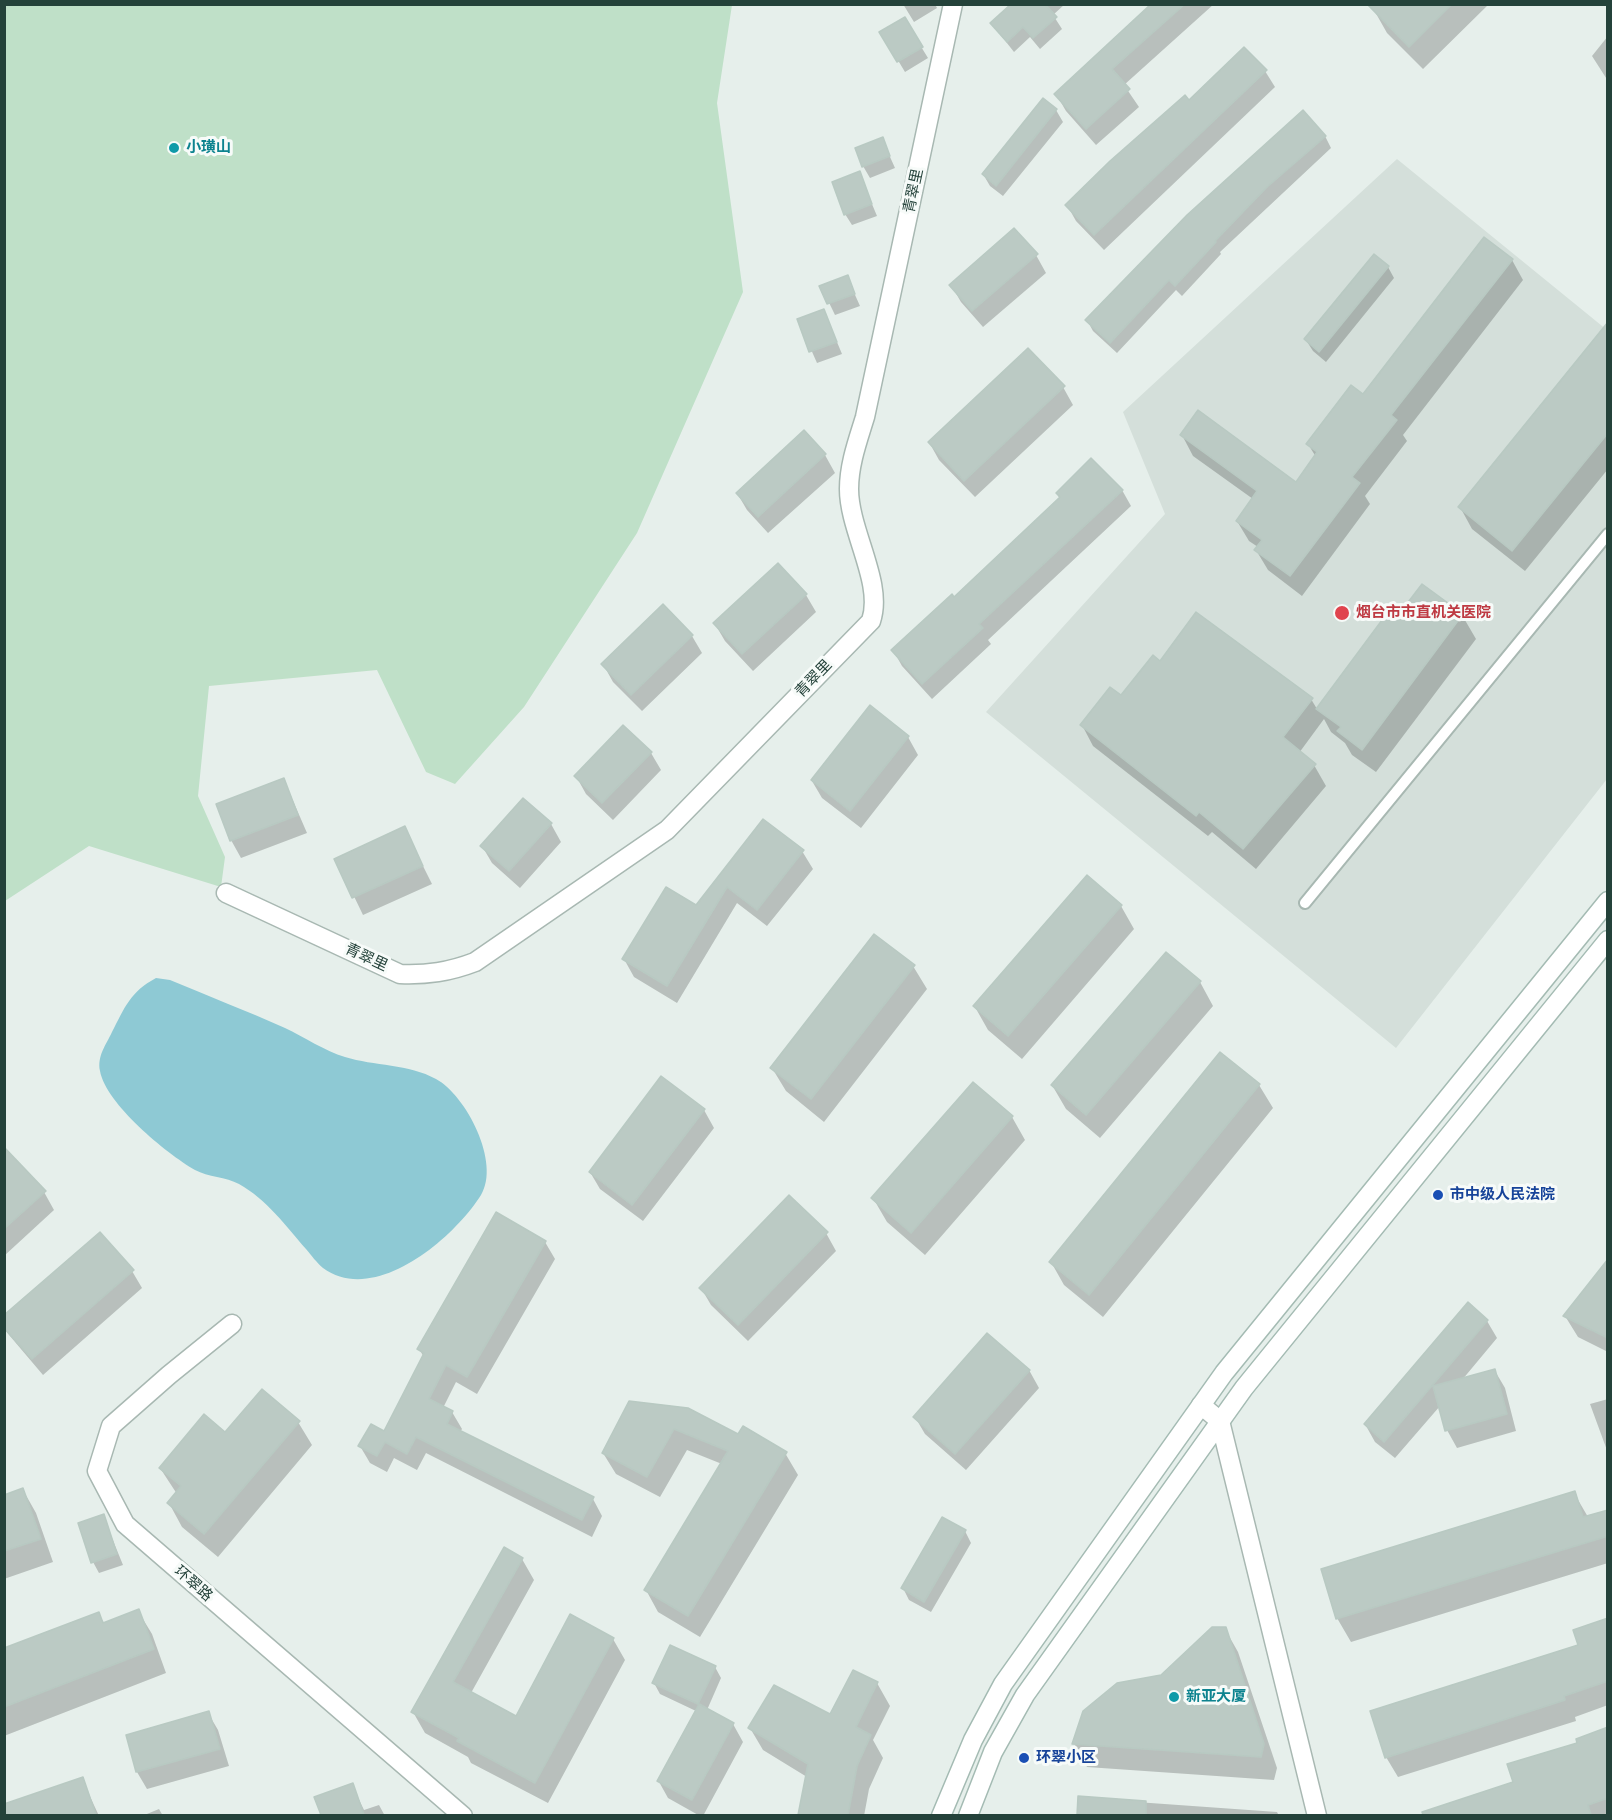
<!DOCTYPE html>
<html>
<head>
<meta charset="utf-8">
<style>
  body { margin:0 }
  #map { position:relative; width:1612px; height:1820px; overflow:hidden; background:#e6efeb; font-family:"DM Sans",sans-serif }
  canvas { display:block }
  .frame { position:absolute; inset:0; border:6px solid #24423a; pointer-events:none }
</style>
</head>
<body>
<div id="map">
<canvas width="1612" height="1820"></canvas>
<div class="frame"></div>
</div>
<script>
const context = document.querySelector('canvas').getContext('2d');
context.lineJoin = 'round';
function paint(path, color) {
  context.fillStyle = color;
  context.fill(path, 'evenodd');
}
function trace(path, color, width, dash) {
  context.strokeStyle = color;
  context.lineWidth = width;
  context.lineCap = dash ? 'butt' : 'round';
  context.setLineDash(dash || []);
  context.stroke(path);
}
function drawText(font, color, halo, rows, align = 'center') {
  context.font = font + ' "DM Sans","Noto Sans SC",sans-serif';
  context.lineWidth = 6;
  context.setLineDash([]);
  context.textBaseline = 'middle';
  context.strokeStyle = halo;
  context.fillStyle = color;
  for (const [text, x, y, turn = 0] of rows) {
    context.save();
    context.translate(x, y);
    context.rotate((+turn || 0) * Math.PI / 180);
    context.textAlign = isNaN(turn) ? turn : align;
    if (halo) context.strokeText(text, 0, 0);
    context.fillText(text, 0, 0);
    context.restore();
  }
}
paint(new Path2D(`
  M1397,159L1607,330V779L1396,1048L986,712L1165,514L1123,412Z`), '#d4dfda');
paint(new Path2D(`
  M5,5H732L717,103L743,292L637,533L524,707L455,784L426,772L377,670L209,686L198,796L225,857L221,887L89,846L5,901Z`), '#bfe0c8');
paint(new Path2D(`
  M156,978L170,980C208,996 247,1011 285,1028C304,1037 325,1051 345,1057C374,1066 409,1064 436,1079C466,1095 501,1163 481,1195C454,1238 375,1306 323,1268C317,1263 311,1255 306,1249C286,1226 266,1199 239,1184C226,1177 208,1177 195,1170C166,1153 106,1104 100,1071C97,1056 106,1045 112,1032C125,1007 130,992 156,978Z`), '#8ec9d4');
paint(new Path2D(`
  M903,4H935L937,8L914,22Z
  M1013,4H1065L1053,15L1062,29L1040,49L1030,37L1014,52L992,24Z
  M1154,4H1214L1124,85L1139,107L1096,145L1066,111L1056,94Z
  M1379,4H1489L1423,69L1387,33L1374,10Z
  M904,19L928,58L905,72L881,32Z
  M1608,36V81L1592,56Z
  M1265,71L1275,87L1104,250L1076,221L1067,205L1189,102Z
  M1043,100L1056,110L1063,122L1003,196L990,186L983,174Z
  M1325,136L1331,148L1220,252L1221,254L1182,296L1176,290L1117,353L1093,331L1087,320Z
  M882,139L895,168L870,178L863,166Z
  M859,173L877,216L852,225L845,214Z
  M1036,255L1046,273L983,327L961,302L951,285Z
  M1512,260L1523,280L1403,435L1407,441L1365,496L1370,504L1302,596L1268,570L1256,550L1258,547L1249,541L1237,521L1253,499L1193,456L1182,435L1296,484L1316,457L1308,444Z
  M1388,267L1394,278L1326,362L1313,351L1306,340Z
  M847,277L860,306L835,315L821,286Z
  M824,311L842,354L817,363L798,320Z
  M1608,325V469L1525,571L1472,529L1460,507Z
  M1063,387L1073,405L975,497L939,460L929,442Z
  M804,432L825,455L835,473L768,533L747,510L737,493Z
  M1122,490L1131,506L988,640L991,644L932,699L902,666L893,650L954,599L1060,499L1057,494Z
  M1422,586L1462,615L1476,639L1376,772L1352,755L1345,743L1331,732L1324,719L1299,753L1314,765L1326,786L1256,869L1212,832L1208,836L1093,746L1082,725L1121,698L1161,663L1311,699L1317,709L1399,616Z
  M806,595L816,612L753,671L725,641L715,624Z
  M692,636L702,653L642,711L613,682L603,664Z
  M870,708L908,737L918,755L861,828L822,798L812,781Z
  M651,753L661,770L613,820L586,794L576,776Z
  M284,780L307,833L241,858L231,840Z
  M523,800L551,824L561,842L520,888L492,863L482,846Z
  M763,821L802,851L813,869L767,926L737,903L677,1003L634,977L624,959L696,907Z
  M404,828L432,884L363,915L336,859Z
  M1121,906L1134,929L1022,1059L988,1030L975,1007Z
  M1166,954L1200,982L1213,1006L1100,1138L1066,1109L1052,1085Z
  M913,966L927,989L824,1122L786,1091L772,1068Z
  M1220,1054L1259,1085L1273,1108L1103,1317L1064,1285L1051,1262Z
  M704,1110L714,1128L643,1221L600,1189L590,1172Z
  M1012,1117L1025,1140L925,1255L887,1222L873,1198Z
  M4,1165L44,1192L54,1210L4,1256Z
  M826,1233L836,1251L748,1341L711,1305L701,1288Z
  M545,1242L555,1259L477,1394L456,1382L443,1408L452,1412L462,1429L460,1432L593,1499L602,1516L592,1537L426,1453L417,1470L394,1458L387,1472L370,1463L360,1446L385,1433L424,1357L419,1349Z
  M1608,1261V1352L1578,1337L1565,1316Z
  M132,1271L142,1288L43,1375L4,1329Z
  M1468,1304L1487,1321L1497,1338L1462,1380L1495,1371L1505,1388L1516,1431L1457,1448L1447,1430L1440,1406L1395,1458L1375,1442L1365,1424Z
  M1029,1370L1039,1388L966,1470L925,1434L915,1417Z
  M1608,1399V1453L1590,1404Z
  M630,1403L785,1453L798,1475L700,1637L658,1612L646,1590L722,1464L687,1450L660,1497L616,1474L603,1453Z
  M298,1422L312,1445L218,1557L182,1527L169,1503L177,1494L160,1468L226,1434Z
  M23,1490L36,1513L53,1562L4,1579V1496Z
  M1574,1493L1588,1517L1608,1511V1563L1351,1642L1337,1618Z
  M103,1516L123,1565L99,1573L93,1562Z
  M965,1531L971,1543L931,1612L909,1600L903,1588Z
  M522,1559L534,1580L471,1693L516,1718L613,1639L625,1660L548,1803L471,1763L468,1757L425,1733L413,1712Z
  M138,1611L152,1634L166,1673L4,1736V1650L98,1614L105,1624Z
  M1608,1620V1705L1575,1717L1576,1721L1398,1777L1386,1757L1580,1646Z
  M1225,1629L1238,1652L1277,1768L1274,1780L1087,1767L1074,1743Z
  M715,1667L721,1678L707,1710L733,1724L743,1742L703,1816H700L668,1798L658,1780L696,1711L660,1694L654,1683Z
  M877,1683L890,1706L873,1740L883,1758L869,1789L864,1816H799L807,1777L763,1750L750,1728L831,1716Z
  M208,1713L218,1730L229,1766L147,1789L137,1772L127,1736Z
  M1608,1728V1816H1417L1515,1783Z
  M82,1779L99,1816H4V1806Z
  M352,1785L364,1810L379,1805L385,1816H322L316,1798Z
  M1080,1798L1277,1812L1279,1816H1078Z
  M159,1809L163,1816H142Z`), '#0003');
const building = new Path2D(`
  M1011,4H1045L1057,17L1033,38L1023,27L1007,42L990,23Z
  M1151,4H1185L1112,69L1130,89L1086,129L1054,94Z
  M1367,4H1452L1409,47Z
  M905,17L923,47L897,62L879,32Z
  M1244,47L1267,70L1094,235L1065,205L1110,161L1185,95L1189,100Z
  M1043,98L1057,109L996,186L982,174Z
  M1303,110L1326,136L1267,187L1215,241L1216,242L1175,286L1169,280L1110,343L1085,320L1187,215Z
  M883,137L890,156L862,167L855,148Z
  M860,171L872,204L844,215L832,182Z
  M1014,228L1038,254L972,311L949,285Z
  M1484,237L1513,259L1391,415L1397,420L1352,477L1360,483L1290,576L1254,550L1262,540L1236,521L1257,491L1180,435L1198,410L1296,482L1317,452L1306,444L1351,385L1363,394Z
  M1374,254L1389,266L1319,352L1304,339Z
  M848,275L855,294L827,304L819,286Z
  M824,309L837,342L809,352L797,319Z
  M1608,322V433L1512,551L1458,507Z
  M1028,348L1065,386L964,481L928,442Z
  M804,430L826,454L758,517L736,493Z
  M1091,458L1123,490L979,624L983,628L922,684L891,650L952,594L954,597L1060,497L1056,493Z
  M778,563L807,594L742,654L713,623Z
  M1422,584L1463,614L1362,750L1337,731L1341,727L1316,709L1391,608L1399,614Z
  M663,604L693,635L631,695L601,664Z
  M1196,612L1313,698L1283,737L1316,764L1243,849L1199,812L1196,816L1080,725L1110,687L1121,695L1153,655L1160,661Z
  M870,705L909,736L850,811L811,780Z
  M623,725L652,752L602,803L574,776Z
  M284,778L298,815L230,841L216,804Z
  M523,798L552,823L509,871L480,846Z
  M763,819L804,850L757,910L727,887L667,986L622,959L666,887L696,905Z
  M405,826L423,866L352,898L334,859Z
  M1087,875L1122,905L1008,1036L973,1006Z
  M874,934L915,965L811,1099L770,1068Z
  M1166,952L1201,981L1086,1115L1051,1085Z
  M1220,1052L1260,1084L1089,1295L1049,1262Z
  M661,1076L705,1109L632,1205L589,1172Z
  M973,1082L1013,1116L911,1233L871,1198Z
  M4,1147L46,1191L4,1229Z
  M789,1195L828,1232L738,1325L699,1288Z
  M496,1212L546,1241L467,1377L446,1365L429,1399L453,1411L447,1424L594,1497L582,1520L416,1437L407,1454L385,1442L377,1456L358,1446L371,1424L384,1431L424,1353L417,1349Z
  M100,1232L134,1270L32,1359L4,1328V1315Z
  M1608,1259V1338L1563,1316Z
  M1468,1302L1488,1320L1384,1442L1364,1424Z
  M987,1333L1030,1370L955,1454L913,1417Z
  M1495,1369L1507,1414L1445,1431L1433,1386Z
  M262,1389L300,1421L204,1534L167,1503L181,1486L159,1468L204,1414L225,1432Z
  M629,1401L688,1408L738,1434L743,1426L787,1452L688,1616L644,1590L728,1451L674,1429L647,1477L602,1453Z
  M23,1488L41,1539L4,1551V1495Z
  M1575,1491L1583,1517L1608,1510V1536L1336,1619L1321,1569Z
  M104,1514L117,1554L91,1563L78,1523Z
  M942,1517L966,1530L924,1602L901,1588Z
  M504,1547L523,1558L453,1682L516,1716L570,1614L614,1638L535,1783L457,1741L459,1738L411,1712Z
  M139,1609L154,1649L4,1707V1648L99,1612L103,1623Z
  M1608,1618V1681L1564,1696L1565,1700L1385,1758L1370,1711L1578,1645L1573,1630Z
  M1212,1627H1226L1264,1744L1261,1757L1072,1744L1083,1711L1117,1683L1161,1675Z
  M670,1645L716,1666L698,1704L652,1683Z
  M853,1670L878,1682L856,1727L871,1735L857,1766L848,1815H798L808,1764L748,1728L774,1685L830,1714Z
  M699,1704L734,1723L692,1800L657,1781Z
  M209,1711L220,1749L136,1772L126,1735Z
  M1608,1727V1798L1588,1805L1591,1815H1423L1422,1812L1513,1782L1507,1764L1577,1743L1576,1739Z
  M83,1777L96,1815H4V1804Z
  M353,1783L364,1815H321L314,1797Z
  M1078,1796L1146,1801V1815H1077Z`);
paint(building, '#bbcac4');
trace(building, '#b8c9c2', 1.5);
const lane = new Path2D(`
  M1305,903L1608,534`);
const street = new Path2D(`
  M226,893L400,974C427,975 449,972 475,962L667,830L871,621C884,583 849,531 849,489C849,464 858,440 865,417L953,4
  M232,1324L169,1375L111,1426L97,1471L125,1524L463,1816
  M1201,1405L1220,1421L1317,1816`);
const secondary = new Path2D(`
  M941,1816L973,1740L1003,1684L1224,1373L1608,901
  M968,1816L993,1752L1025,1695L1244,1388L1608,940`);
trace(lane, '#a8b8b2', 14);
trace(street, '#a8b8b2', 21);
trace(secondary, '#a4bbb3', 21);
trace(lane, '#fff', 10);
trace(street, '#fff', 18);
trace(secondary, '#fff', 18);
for (const [x, y, r, color] of [
  [174,148,6,"#0f9aa8"],
  [1342,613,8,"#e0444e"],
  [1438,1195,6,"#1a4fb4"],
  [1174,1697,6,"#0f9aa8"],
  [1024,1758,6,"#1a4fb4"]
]) {
  const dot = new Path2D();
  dot.arc(x, y, r, 0, 2 * Math.PI);
  context.fillStyle = color;
  context.fill(dot);
  trace(dot, '#f7fbf9', 2);
}
drawText('bold 15px', '#0d838f', '#f7fbf9', [
  ["小璜山",186,148],
  ["新亚大厦",1186,1697]
], 'left');
drawText('15px', '#24423a', '#f7fbf9', [
  ["青翠里",914,191,-78],
  ["青翠里",814,679,-46],
  ["青翠里",366,958,25],
  ["环翠路",193,1584,41]
]);
drawText('bold 15px', '#be3a42', '#f7fbf9', [
  ["烟台市市直机关医院",1356,613]
], 'left');
drawText('bold 15px', '#164399', '#f7fbf9', [
  ["市中级人民法院",1450,1195],
  ["环翠小区",1036,1758]
], 'left');
</script>
</body>
</html>
